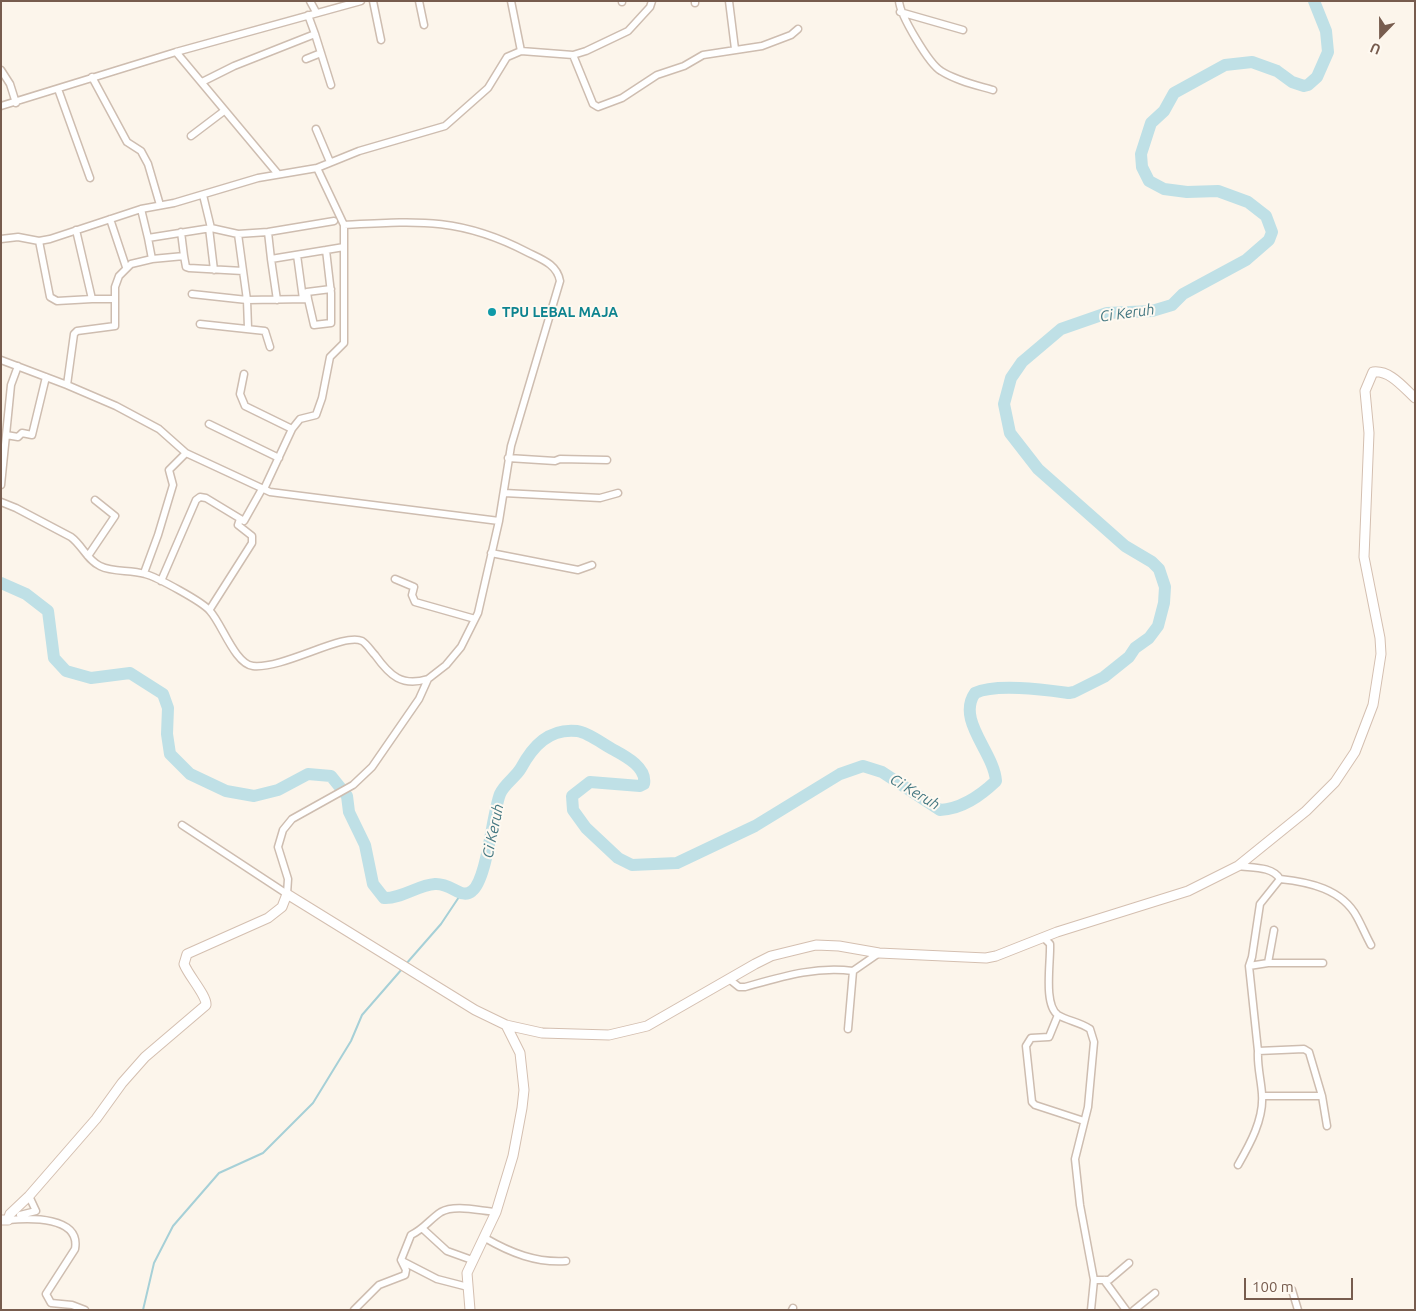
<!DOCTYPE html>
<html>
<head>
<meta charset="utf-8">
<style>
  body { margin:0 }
  #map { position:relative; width:1416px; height:1311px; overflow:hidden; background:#fcf5eb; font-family:Ubuntu,sans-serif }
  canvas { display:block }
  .frame { position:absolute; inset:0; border:2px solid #775c4e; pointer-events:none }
  .north { position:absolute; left:1356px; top:10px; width:50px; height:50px; -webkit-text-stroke:4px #fef9f1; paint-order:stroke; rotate:202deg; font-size:14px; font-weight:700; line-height:20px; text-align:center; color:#775c4e }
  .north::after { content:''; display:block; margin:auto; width:18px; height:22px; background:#775c4e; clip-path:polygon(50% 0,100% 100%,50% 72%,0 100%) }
  .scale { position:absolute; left:1244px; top:1278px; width:109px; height:22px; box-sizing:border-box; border:2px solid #775c4e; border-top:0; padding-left:6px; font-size:15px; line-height:18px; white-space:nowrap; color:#775c4e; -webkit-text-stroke:4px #fef9f1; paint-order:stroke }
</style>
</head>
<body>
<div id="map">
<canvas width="1416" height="1311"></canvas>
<div class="frame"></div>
<div class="north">U</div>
<div class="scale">100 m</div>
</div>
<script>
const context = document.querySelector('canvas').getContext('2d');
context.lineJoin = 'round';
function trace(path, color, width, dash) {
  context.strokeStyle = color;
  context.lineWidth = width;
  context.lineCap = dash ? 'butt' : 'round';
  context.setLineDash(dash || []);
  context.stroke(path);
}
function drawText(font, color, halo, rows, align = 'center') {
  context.font = font + ' Ubuntu,sans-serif';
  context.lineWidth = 4;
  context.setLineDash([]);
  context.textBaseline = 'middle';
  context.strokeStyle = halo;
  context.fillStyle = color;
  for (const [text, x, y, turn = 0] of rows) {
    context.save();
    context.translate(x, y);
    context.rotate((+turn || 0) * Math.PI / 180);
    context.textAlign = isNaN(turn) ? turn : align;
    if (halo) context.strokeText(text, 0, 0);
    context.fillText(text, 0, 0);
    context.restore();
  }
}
trace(new Path2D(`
  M406,964L441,924L461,894
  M143,1310L154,1263L173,1226L219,1173L263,1153L313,1103L351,1041L362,1015L402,969`), '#a6d0d7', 2);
trace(new Path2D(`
  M1,583L26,594L48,611L54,658L66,671L91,678L130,673L163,694L168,708L167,734L170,754L190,774L226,791L254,796L278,790L308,774L331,776L347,796L349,812L365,845L373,884L384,898C401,899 418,885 435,884C452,883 461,900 472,891C487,880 492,815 500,794C504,784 516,777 521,768C533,746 549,728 577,731C588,732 604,745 614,750C627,757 647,768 644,784L640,786L590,782L572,796L573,810L586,828L618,858L632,865L677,863L755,826L840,774L863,766L882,772L940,810C962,809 980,796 996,781C994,752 956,720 975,693C996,683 1046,690 1069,693L1074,692L1104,677L1129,657L1135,648L1149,638L1158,626L1164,603L1165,587L1159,569L1152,562L1125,546L1038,469L1010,433L1004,404L1011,378L1022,362L1061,329L1107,313L1152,311L1172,305L1183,294L1246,260L1269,240L1272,232L1266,216L1248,202L1218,191L1187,192L1164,189L1149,181L1142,167L1141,154L1151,123L1164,111L1174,93L1225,65L1252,62L1277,71L1292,82L1304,86L1308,85L1317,77L1328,52L1326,31L1314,1`), '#bfe0e6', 12);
const street = new Path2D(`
  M310,1L316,12
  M373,1L381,40
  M419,1L424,25
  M511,1L521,51
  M622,1V2
  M695,1V3
  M729,1L735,49
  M899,1C900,15 929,64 941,71C957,81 976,85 993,90
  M900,12L963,30
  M315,34L331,85
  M176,52L278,174
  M573,55L593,104L598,107L622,98L657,75L684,66L703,55L762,46L791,35L798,29
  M306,59L321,53
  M1,70L10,84L16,103
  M92,77L127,142L141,151L148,164L160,205
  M202,82L234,66L315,34L308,15
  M58,89L90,178
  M1,106L176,52L361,1
  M316,129L330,162
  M191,136L224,111
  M203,195L211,228
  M141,209L148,238
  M110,219L126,267
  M209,228L214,270
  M76,230L92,299H114
  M181,232L184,256
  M268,232L271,259L326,250
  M1,239L18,237L39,241L50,239L141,209L174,203L258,178L317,168L359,151L445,126L488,88L507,57L521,51L573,55L586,51L628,31L650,7L652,1
  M39,241L50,297L57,301L92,299
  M297,255L303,299
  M152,259L184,256L186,267L189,268L243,271
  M271,259L277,300
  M192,294L247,300L238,234
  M308,299L314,325L331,323V293L326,250L344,247
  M200,324L265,331L270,347
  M248,328L247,300L308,299L307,292L331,289
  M1,360L67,385L116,406L159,429L186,453L270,492L499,521
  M244,374L240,394L245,406L292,429L264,489
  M67,385L74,334L77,331L115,326V287L119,276L131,264L152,259L148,238L211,228L238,234L268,232L334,221
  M209,424L279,458
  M292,429L300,419L316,415L322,398L330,357L344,343V225
  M6,435L18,437L22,433L32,435L46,377
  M508,458L555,461L560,459L607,460
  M1,485L11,385L18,366
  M504,493L600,498L618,493
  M1,502L16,508L71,537C82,545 87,560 100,566C114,573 130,569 145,574C157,577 203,602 210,611C222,624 235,664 253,666C284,669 344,632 362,641C367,644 371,651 375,655C390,676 402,687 428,679
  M491,553L578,570L592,565
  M88,556L115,516L95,500
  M144,573L158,535L173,485L169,470L186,453
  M395,579L414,587L412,595L415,602L475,619
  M161,581L196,500L200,497L206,498L244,521L262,489
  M210,609L252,543V536L238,525L240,519
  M182,825L287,894L288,879L278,847L283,830L292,819L353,785L372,767L419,699L428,679L446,665L461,647L478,613L499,521L511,446L560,281C557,264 541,259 527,252C460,217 417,221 344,225L317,168
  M1238,866C1252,868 1272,866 1280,879C1309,882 1342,889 1357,917C1362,926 1366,936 1371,945
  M1044,938L1050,944C1051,961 1043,1005 1058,1015C1068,1021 1080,1022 1090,1029L1094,1042L1088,1107L1075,1159L1080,1205L1094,1280H1109L1129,1263
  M1268,963L1274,930
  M1249,966L1268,963H1323
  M729,979L739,987H745C781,977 815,966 853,971
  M1058,1015L1049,1037L1031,1038L1026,1046L1032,1102L1035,1105L1084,1121
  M848,1029L853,971L879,953
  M1258,1051L1304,1049L1309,1052L1322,1096L1327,1126
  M1262,1096H1322
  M1238,1165C1250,1144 1264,1119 1262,1094C1261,1079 1257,1066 1258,1051L1249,966L1252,957L1260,904L1280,879
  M20,1215L36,1211L29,1196
  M8,1220C29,1218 81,1216 75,1249L46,1294L51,1303L72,1305L85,1310
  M423,1229L447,1251L472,1260
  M485,1238C511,1253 536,1263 566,1261
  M402,1261L437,1279L468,1287
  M1104,1280L1126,1310
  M1292,1290L1298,1310
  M354,1310L379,1285L405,1275L406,1270L401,1260L411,1235C424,1229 430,1219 441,1212C455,1204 480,1211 496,1212
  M792,1310L793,1308
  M1091,1310L1094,1280
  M1134,1310L1155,1293`);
const secondary = new Path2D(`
  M1,1220H8L10,1214L29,1196L96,1119L122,1083L145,1057L206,1005C207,996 188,975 184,964L187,954L268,918L282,907L287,894L475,1010L506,1025L542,1033L609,1035L647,1026L755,964L771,956L816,945L839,946L879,953L986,958L996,956L1057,932L1188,891L1238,866L1306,811L1335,782L1355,752L1373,705L1381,654L1380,638L1364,557L1369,433L1365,391L1373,372C1390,370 1403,387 1415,398
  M470,1310L467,1273L496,1212L513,1156L522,1108L524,1090L520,1053L506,1025`);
trace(street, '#cebdb0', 9);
trace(secondary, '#d4bfb0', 11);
trace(street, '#fff', 6);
trace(secondary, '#fff', 9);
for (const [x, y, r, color] of [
  [492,312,5,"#0f9aa8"]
]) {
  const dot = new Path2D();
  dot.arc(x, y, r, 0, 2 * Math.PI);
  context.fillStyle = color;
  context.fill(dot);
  trace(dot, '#fef9f1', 2);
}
drawText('bold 14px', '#0d838f', '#fef9f1', [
  ["TPU LEBAL MAJA",502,312]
], 'left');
drawText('italic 15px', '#457882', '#fef9f1', [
  ["Ci Keruh",1127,313,-8],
  ["Ci Keruh",915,792,31],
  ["Ci Keruh",493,831,-78]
]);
</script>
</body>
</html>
